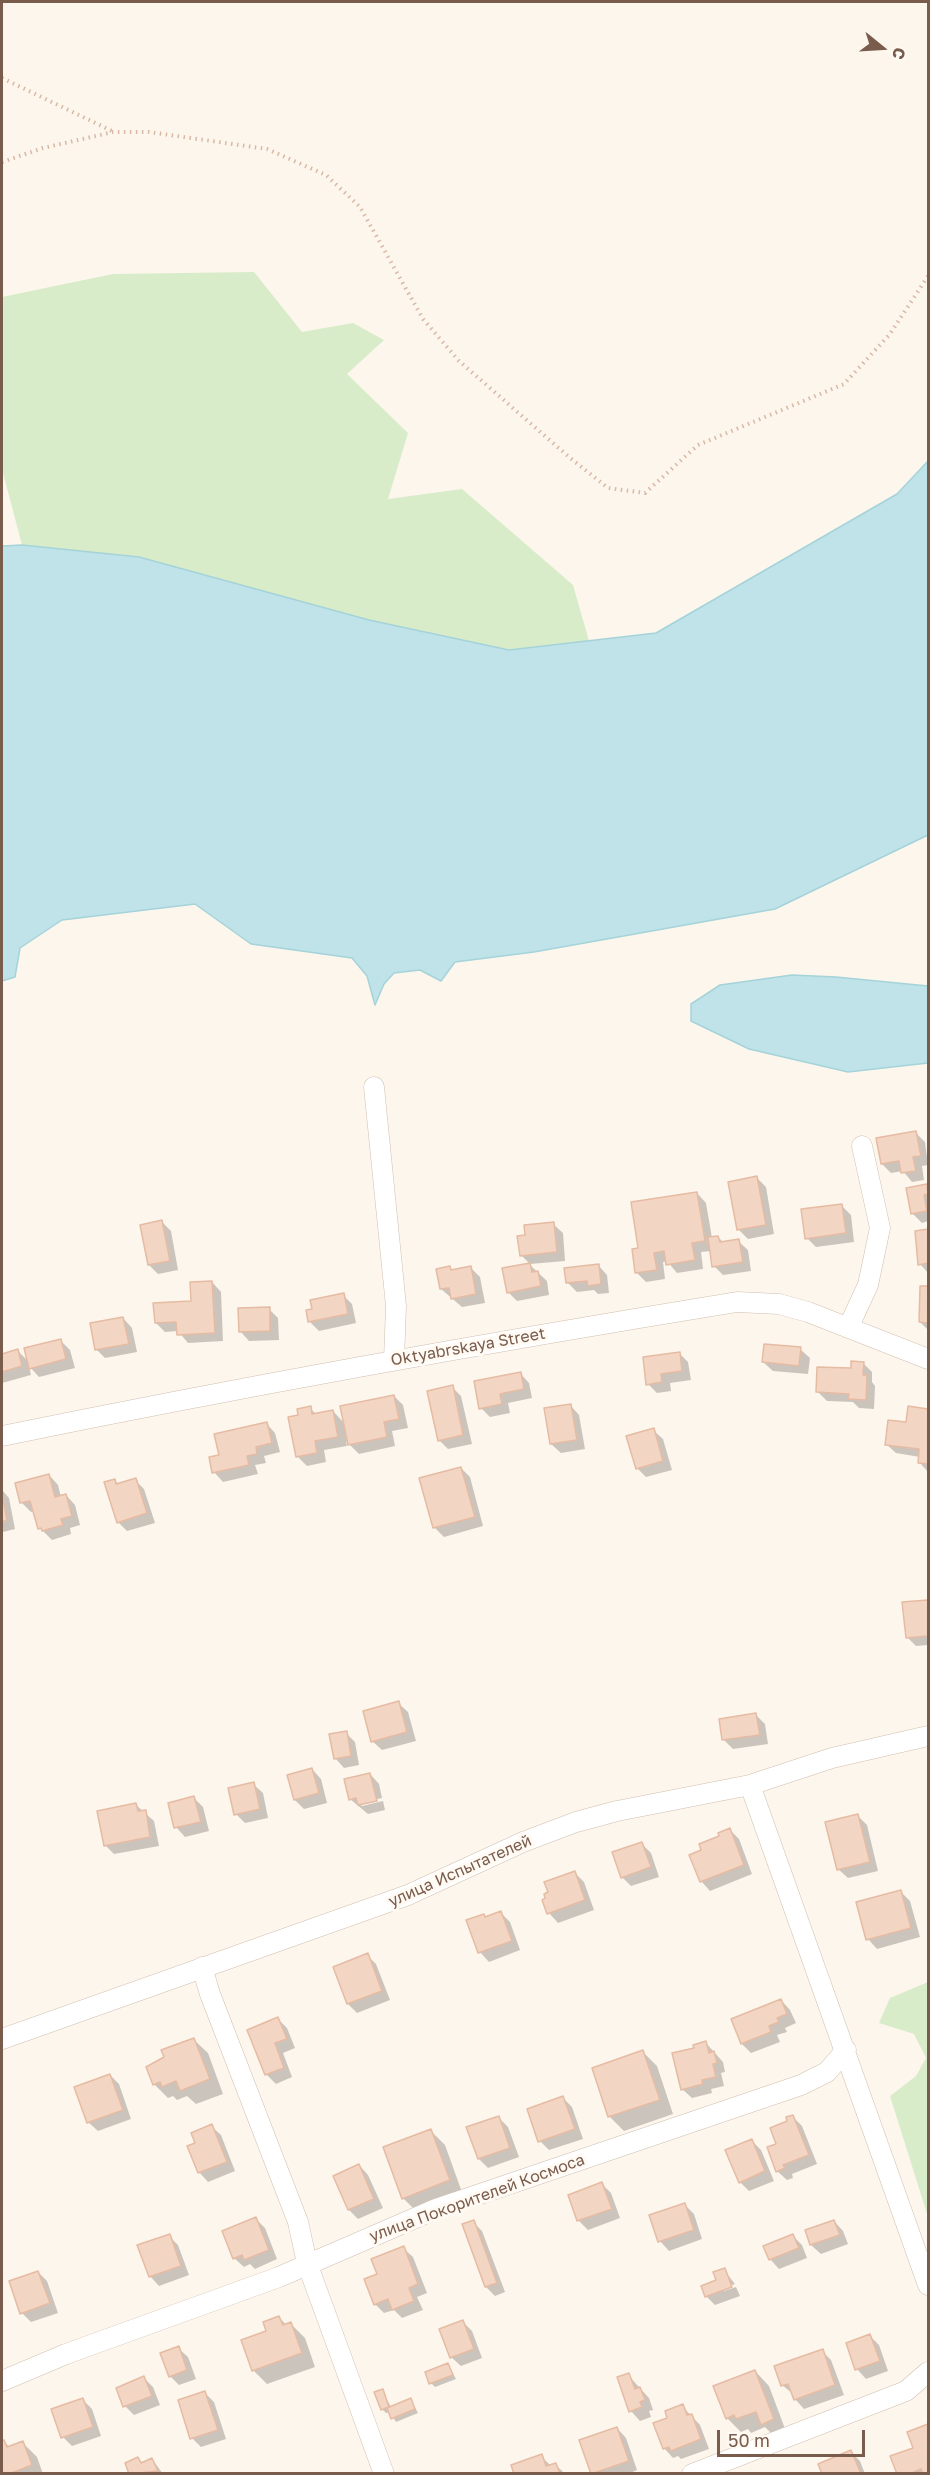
<!DOCTYPE html>
<html>
<head>
<meta charset="utf-8">
<style>
  body { margin:0 }
  #map { position:relative; width:930px; height:2475px; overflow:hidden; background:#fdf6ec; font-family:"Golos Text",sans-serif }
  canvas { display:block }
  .frame { position:absolute; inset:0; border:3px solid #7a5c4d; pointer-events:none }
  .north { position:absolute; left:852px; top:18px; width:60px; height:60px; -webkit-text-stroke:4px #fffaf3; paint-order:stroke; rotate:108deg; font-size:16px; font-weight:700; line-height:24px; text-align:center; color:#7a5c4d }
  .north::after { content:''; display:block; margin:auto; width:21px; height:27px; background:#7a5c4d; clip-path:polygon(50% 0,100% 100%,50% 72%,0 100%) }
  .scale { position:absolute; left:717px; top:2430px; width:148px; height:27px; box-sizing:border-box; border:3px solid #7a5c4d; border-top:0; padding-left:8px; font-size:18px; line-height:21px; white-space:nowrap; color:#7a5c4d; -webkit-text-stroke:4px #fffaf3; paint-order:stroke }
</style>
</head>
<body>
<div id="map">
<canvas width="930" height="2475"></canvas>
<div class="frame"></div>
<div class="north">С</div>
<div class="scale">50 m</div>
</div>
<script>
const context = document.querySelector('canvas').getContext('2d');
context.lineJoin = 'round';
function paint(path, color) {
  context.fillStyle = color;
  context.fill(path, 'evenodd');
}
function trace(path, color, width, dash) {
  context.strokeStyle = color;
  context.lineWidth = width;
  context.lineCap = dash ? 'butt' : 'round';
  context.setLineDash(dash || []);
  context.stroke(path);
}
function drawText(font, color, halo, rows, align = 'center') {
  context.font = font + ' "Golos Text",sans-serif';
  context.lineWidth = 6;
  context.setLineDash([]);
  context.textBaseline = 'middle';
  context.strokeStyle = halo;
  context.fillStyle = color;
  for (const [text, x, y, turn = 0] of rows) {
    context.save();
    context.translate(x, y);
    context.rotate((+turn || 0) * Math.PI / 180);
    context.textAlign = isNaN(turn) ? turn : align;
    if (halo) context.strokeText(text, 0, 0);
    context.fillText(text, 0, 0);
    context.restore();
  }
}
paint(new Path2D(`
  M254,272L302,332L353,323L384,340L347,374L408,433L388,499L462,489L573,585L589,641L509,650L369,620L139,557L22,545L2,469V297L113,274Z
  M928,1982V2217L890,2096L916,2076L926,2058L914,2034L879,2023L890,1998Z`), '#d8ecc9');
const water = new Path2D(`
  M928,461V835L775,909L534,952L455,962L441,981L420,970L394,973L384,984L375,1005L367,976L352,958L251,944L195,904L62,920L20,948L15,977L2,981V546L22,545L139,557L369,620L509,650L656,633L897,494Z
  M792,975L836,977L928,986V1063L848,1072L749,1049L691,1021V1004L720,985Z`);
paint(water, '#bfe3e8');
trace(water, '#a5d3da', 1.5);
paint(new Path2D(`
  M915,1132L925,1142L928,1165L922,1166L924,1180L912,1182L903,1171L891,1173L882,1164Z
  M757,1178L766,1187L774,1234L748,1239L738,1229Z
  M926,1185L928,1187V1221L922,1223L912,1213Z
  M697,1193L706,1203L712,1238L718,1237L724,1243L738,1241L748,1250L751,1271L723,1275L714,1266L711,1251L701,1252L703,1269L677,1273L667,1261L663,1262L665,1279L646,1282L637,1273L640,1249Z
  M841,1205L851,1215L854,1242L816,1247L807,1238Z
  M162,1222L171,1231L178,1270L158,1274L149,1265Z
  M553,1224L563,1233L565,1261L530,1264L521,1255L526,1237Z
  M928,1231V1273L920,1264L916,1232Z
  M530,1265L547,1281L549,1295L517,1301L508,1292Z
  M598,1265L607,1275L609,1293L598,1294L594,1290L577,1292L567,1282Z
  M450,1268L453,1271L471,1268L480,1277L485,1303L462,1307L441,1289Z
  M212,1282L221,1292L223,1341L188,1343L178,1331L165,1332L156,1323L193,1302Z
  M922,1287L928,1288V1330L920,1322Z
  M343,1295L352,1304L356,1323L319,1331L310,1322Z
  M269,1309L278,1318L279,1340L249,1341L240,1331Z
  M123,1318L132,1328L137,1352L105,1358L96,1349Z
  M61,1341L70,1350L75,1368L39,1377L29,1366L31,1375L2,1383V1355L18,1351L29,1362Z
  M800,1349L810,1358L808,1374L773,1371L763,1362Z
  M679,1353L688,1362L691,1380L670,1383L671,1391L657,1393L648,1384Z
  M863,1363L872,1372V1382L875,1386L874,1409L859,1408L853,1402L827,1401L817,1391Z
  M520,1373L529,1383L532,1398L508,1403L510,1413L490,1417L481,1408Z
  M452,1387L461,1396L472,1444L448,1449L439,1440Z
  M394,1396L403,1405L408,1428L392,1431L395,1446L359,1454L346,1441L347,1446L324,1450L326,1462L307,1466L298,1457L290,1418L300,1417L310,1408L317,1415L333,1411L345,1424Z
  M570,1405L579,1415L585,1449L561,1453L551,1444Z
  M909,1408L928,1410V1472L919,1462L920,1457L896,1453L886,1444L907,1424Z
  M266,1423L275,1433L280,1452L264,1456L266,1463L255,1465L258,1474L223,1482L214,1472L221,1456Z
  M653,1430L663,1439L672,1470L646,1477L637,1468Z
  M461,1468L470,1477L483,1526L444,1537L434,1527Z
  M49,1475L58,1485L61,1497L66,1495L75,1505L80,1525L70,1528L71,1534L52,1540L40,1528L35,1511L31,1512L22,1503Z
  M115,1480L119,1485L135,1480L144,1489L155,1523L127,1531L118,1522Z
  M2,1490L9,1498L15,1529L3,1532L2,1530Z
  M928,1601V1645L916,1646L907,1637L904,1604Z
  M398,1703L408,1712L416,1741L382,1750L372,1741Z
  M756,1715L765,1724L768,1744L733,1749L723,1739Z
  M346,1733L355,1742L359,1765L344,1768L335,1758Z
  M312,1769L321,1779L327,1803L304,1809L295,1800Z
  M370,1774L379,1784L382,1798L359,1803L362,1806L383,1801L385,1810L368,1814L350,1799Z
  M253,1784L263,1793L268,1818L245,1823L236,1814Z
  M194,1798L203,1807L209,1831L185,1837L176,1827Z
  M136,1805L154,1821L159,1846L114,1854L105,1845Z
  M858,1816L867,1825L878,1871L848,1878L838,1869Z
  M730,1830L739,1839L752,1874L710,1891L701,1881L703,1851Z
  M642,1844L651,1853L659,1877L631,1886L622,1877Z
  M574,1872L584,1882L594,1910L558,1923L549,1913L547,1899Z
  M901,1892L910,1901L920,1937L877,1949L868,1939Z
  M501,1913L510,1922L520,1950L489,1962L480,1952L486,1918Z
  M367,1955L376,1964L390,2000L357,2013L348,2004Z
  M781,2000L790,2010L796,2023L785,2028L787,2032L777,2035L780,2042L751,2053L742,2044Z
  M278,2019L287,2028L295,2048L283,2053L292,2077L276,2084L266,2074L249,2030Z
  M193,2039L208,2053L223,2094L196,2104L187,2096L177,2100L173,2096L168,2098L154,2084L166,2058Z
  M706,2043L723,2062L725,2072L721,2073L724,2086L711,2089L712,2093L692,2098L682,2089L696,2049Z
  M643,2052L657,2066L673,2114L624,2131L610,2117L594,2069Z
  M110,2075L119,2084L131,2119L98,2131L88,2122Z
  M563,2098L572,2107L583,2139L549,2150L540,2141Z
  M793,2117L802,2126L817,2164L792,2174L793,2178L787,2180L777,2171L778,2144Z
  M499,2118L508,2127L519,2157L488,2168L479,2159Z
  M211,2126L221,2135L235,2171L208,2182L199,2172L197,2144Z
  M431,2131L445,2145L463,2195L417,2212L403,2198Z
  M751,2140L761,2150L774,2181L749,2191L740,2182Z
  M359,2165L368,2175L383,2208L358,2219L349,2210L334,2176Z
  M602,2184L611,2193L620,2218L588,2230L579,2221L570,2196Z
  M685,2205L694,2214L702,2239L669,2251L660,2241L651,2216Z
  M256,2219L265,2228L277,2259L255,2269L250,2264L244,2267L234,2258Z
  M834,2221L843,2231L848,2244L821,2254L811,2245L806,2231Z
  M473,2222L482,2231L505,2292L495,2296L486,2287Z
  M792,2235L802,2245L807,2258L779,2269L770,2259Z
  M169,2236L178,2245L189,2275L159,2286L150,2276Z
  M403,2248L413,2257L427,2293L417,2297L423,2310L402,2318L394,2310L384,2313L375,2304L378,2275Z
  M724,2270L735,2284L724,2288V2291L736,2287L740,2296L715,2305L706,2296Z
  M38,2272L47,2281L58,2313L31,2322L22,2313Z
  M279,2317L287,2326L291,2324L305,2338L315,2367L267,2384L253,2370L268,2332Z
  M463,2322L472,2331L482,2358L461,2366L451,2357Z
  M870,2336L879,2345L888,2371L866,2379L857,2369Z
  M178,2348L188,2357L196,2379L179,2385L170,2376Z
  M822,2351L831,2360L844,2395L804,2409L795,2399L793,2394L782,2385Z
  M448,2364L456,2379L435,2387L431,2383Z
  M755,2371L769,2386L787,2434L776,2438L765,2427L751,2433L748,2429L741,2432L727,2418Z
  M628,2375L649,2398L653,2410L649,2411L651,2417L640,2421L631,2411Z
  M144,2378L153,2387L160,2405L134,2415L125,2406Z
  M382,2391L391,2407L411,2400L418,2413L396,2422L390,2412L386,2413L382,2409Z
  M205,2393L214,2402L226,2439L201,2447L192,2438Z
  M82,2399L92,2409L101,2436L72,2446L63,2437Z
  M682,2406L700,2425L709,2449L681,2459L678,2456L673,2458L664,2448L669,2419Z
  M928,2425V2474H898L915,2448L909,2433Z
  M617,2428L626,2438L637,2470L628,2474H592Z
  M4,2441L10,2448L23,2443L37,2457L43,2474H2V2442Z
  M851,2452L860,2461L865,2474H824Z
  M541,2456L550,2465H556L565,2474H515Z
  M138,2459L143,2463L152,2459L163,2474H131Z`), '#0003');
const building = new Path2D(`
  M916,1131L921,1156L913,1157L916,1171L901,1173L899,1161L881,1164L876,1138Z
  M757,1176L766,1225L737,1230L728,1182Z
  M927,1184L928,1194L924,1195L927,1211L911,1214L906,1188Z
  M697,1192L705,1241L692,1243L695,1260L666,1265L664,1251L654,1253L657,1270L635,1273L632,1249L638,1248L631,1202Z
  M842,1204L846,1233L805,1239L801,1209Z
  M162,1220L170,1261L148,1265L140,1225Z
  M554,1222L557,1252L520,1256L517,1236L525,1235L524,1225Z
  M928,1229V1263L918,1265L915,1231Z
  M718,1236L720,1242L739,1239L743,1262L712,1267L708,1237Z
  M530,1263L532,1272L538,1271L541,1286L507,1293L502,1268Z
  M599,1264L601,1284L588,1286L587,1281L566,1283L564,1268Z
  M450,1266L451,1270L471,1266L476,1294L451,1299L449,1288L440,1289L436,1269Z
  M212,1281L215,1333L177,1335L176,1322L155,1323L153,1303L191,1301L190,1282Z
  M920,1286H928V1323L919,1322Z
  M344,1293L348,1314L308,1322L306,1310L312,1309L310,1300Z
  M270,1307V1331L239,1332L238,1308Z
  M123,1317L129,1344L95,1350L90,1323Z
  M61,1339L66,1359L29,1369L24,1348Z
  M764,1344L801,1347L799,1366L762,1362Z
  M18,1349L22,1366L2,1372V1354Z
  M680,1352L682,1371L661,1374L662,1382L646,1385L643,1357Z
  M851,1361L864,1362L863,1375H867L866,1400L848,1399L849,1394L816,1392L817,1367L851,1368Z
  M521,1372L524,1389L500,1394L502,1404L479,1409L474,1381Z
  M453,1385L463,1435L438,1441L427,1391Z
  M394,1395L399,1419L384,1422L387,1437L348,1445L340,1406Z
  M571,1404L577,1440L550,1444L544,1408Z
  M311,1406L312,1414L333,1410L338,1437L315,1441L317,1453L296,1457L288,1417L298,1415L297,1409Z
  M908,1406L928,1409V1464L918,1463L919,1449L885,1445L888,1420L906,1422Z
  M267,1422L272,1443L256,1447L257,1454L247,1456L249,1465L212,1473L209,1457L219,1455L214,1434Z
  M654,1428L663,1461L636,1469L626,1436Z
  M461,1467L475,1517L433,1528L419,1478Z
  M49,1474L55,1497L66,1494L72,1516L61,1519L63,1525L42,1531L41,1528L38,1529L30,1501L20,1503L15,1483Z
  M136,1478L147,1513L117,1523L104,1482L115,1479L116,1484Z
  M2,1494L7,1520L2,1522Z
  M928,1600V1636L906,1638L902,1602Z
  M399,1701L407,1732L371,1742L363,1711Z
  M756,1713L760,1735L722,1740L719,1719Z
  M347,1731L351,1756L334,1759L329,1734Z
  M312,1768L319,1793L294,1800L287,1775Z
  M370,1773L377,1801L358,1805L356,1798L349,1800L344,1779Z
  M254,1782L260,1809L234,1815L228,1788Z
  M194,1796L201,1822L174,1828L168,1803Z
  M136,1803L138,1811L146,1810L150,1837L104,1846L97,1811Z
  M858,1814L870,1862L837,1870L825,1822Z
  M730,1828L744,1865L700,1882L689,1855L701,1850L699,1844L719,1836L718,1833Z
  M642,1842L651,1867L621,1878L612,1852Z
  M575,1871L585,1900L547,1914L542,1900L545,1898L544,1894L548,1892L544,1882Z
  M901,1890L911,1928L866,1940L856,1902Z
  M501,1911L512,1941L478,1953L466,1920L484,1914L485,1917Z
  M368,1953L382,1991L347,2004L333,1967Z
  M781,1999L787,2014L777,2018L779,2022L769,2026L771,2032L741,2044L731,2019Z
  M278,2017L287,2039L275,2043L284,2068L265,2075L247,2030Z
  M194,2038L210,2079L180,2091L176,2081L162,2087L160,2082L153,2085L146,2067L164,2057L161,2050Z
  M706,2041L709,2053L714,2051L717,2063L713,2064L716,2077L702,2080L703,2084L681,2090L672,2053L694,2048L693,2045Z
  M643,2050L660,2100L608,2117L592,2068Z
  M110,2074L123,2110L87,2123L74,2087Z
  M563,2096L575,2129L538,2142L527,2109Z
  M793,2115L809,2155L783,2165L785,2168L776,2172L767,2147L776,2144L770,2128L787,2121L786,2117Z
  M499,2116L510,2148L478,2159L466,2127Z
  M212,2124L227,2162L198,2173L187,2146L195,2143L191,2133Z
  M431,2129L450,2180L402,2199L383,2147Z
  M752,2139L765,2171L739,2183L725,2150Z
  M359,2164L374,2199L348,2210L333,2176Z
  M602,2182L612,2209L577,2221L568,2195Z
  M685,2203L694,2230L658,2242L649,2215Z
  M256,2217L269,2250L244,2260L242,2255L233,2259L222,2231Z
  M474,2220L497,2283L485,2287L462,2224Z
  M834,2220L840,2235L810,2245L805,2230Z
  M170,2234L181,2266L149,2277L137,2245Z
  M793,2234L799,2248L769,2260L763,2246Z
  M404,2246L418,2284L409,2288L414,2301L392,2310L388,2299L374,2305L364,2279L377,2274L371,2259Z
  M725,2268L732,2287L705,2297L701,2286L716,2280L713,2272Z
  M38,2271L50,2303L20,2314L9,2281Z
  M279,2316L283,2325L291,2322L302,2353L252,2371L241,2340L266,2331L263,2322Z
  M463,2320L474,2349L450,2358L439,2329Z
  M870,2334L880,2361L855,2370L846,2343Z
  M179,2346L187,2370L169,2377L160,2353Z
  M823,2349L835,2385L794,2400L788,2384L781,2386L774,2366Z
  M448,2363L453,2375L429,2384L425,2372Z
  M755,2370L774,2419L761,2425L756,2412L736,2419L734,2415L726,2419L713,2386Z
  M629,2373L635,2389L640,2387L645,2400L640,2402L642,2407L629,2412L617,2377Z
  M144,2376L152,2396L123,2407L116,2388Z
  M383,2389L389,2407L381,2410L374,2392Z
  M205,2391L218,2430L190,2439L178,2400Z
  M83,2398L93,2427L61,2438L51,2409Z
  M411,2398L415,2409L391,2419L387,2408Z
  M683,2404L687,2415L692,2414L701,2439L671,2451L669,2447L663,2449L653,2423L667,2418L665,2411Z
  M928,2424V2474H923L921,2469L910,2474H897L890,2456L913,2448L907,2432Z
  M617,2427L629,2461L591,2474L579,2440Z
  M2,2440H4L7,2447L23,2441L32,2465L9,2474H2Z
  M851,2450L861,2474H822L818,2464Z
  M542,2454L546,2466L556,2463L560,2474H514L511,2465Z
  M138,2457L141,2463L152,2458L158,2471L129,2474L125,2463Z`);
paint(building, '#f3d5c3');
trace(building, '#e6bba3', 1.5);
const minor = new Path2D(`
  M374,1087L396,1306L394,1360
  M848,1328L868,1285L880,1228L862,1146
  M2,1436C246,1386 491,1342 737,1302L779,1304L808,1312L928,1359
  M750,1785L928,2285
  M202,1967L210,1994L298,2222L307,2263L384,2474
  M2,2039L408,1895L523,1842L576,1822L617,1811L750,1785L832,1758L928,1736
  M2,2381L66,2354L279,2277L436,2209L801,2085L827,2072L846,2050
  M692,2474L906,2391L928,2372`);
trace(minor, '#d1beb0', 21);
trace(new Path2D(`
  M2,78L112,131
  M2,162L43,148L113,132H149L267,149L326,175L360,207L423,319L459,361L569,457L608,488L645,493L698,445L844,384L890,334L928,276`), '#d9b8a5', 4, [1.5, 4.5]);
trace(minor, '#fff', 20);
drawText('16px', '#7a5c4d', '#fffaf3', [
  ["Oktyabrskaya Street",468,1347,-10],
  ["улица Испытателей",460,1871,-24],
  ["улица Покорителей Космоса",477,2198,-20]
]);
</script>
</body>
</html>
